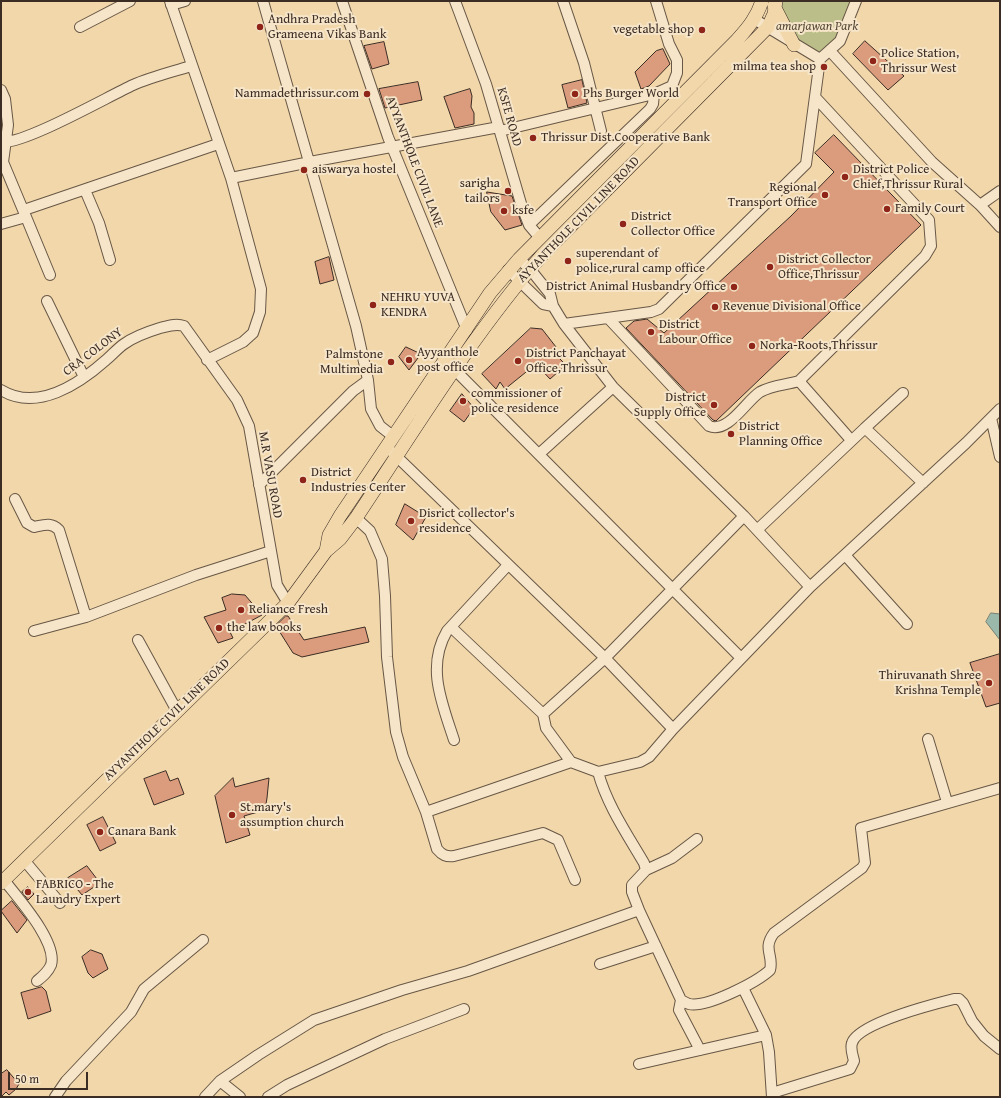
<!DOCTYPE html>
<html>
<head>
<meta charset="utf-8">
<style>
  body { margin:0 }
  #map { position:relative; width:1001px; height:1098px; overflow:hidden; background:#f1d7aa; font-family:"Gentium Book Plus",serif }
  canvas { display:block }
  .frame { position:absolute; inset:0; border:2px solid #3b2c24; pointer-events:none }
  .scale { position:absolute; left:8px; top:1072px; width:80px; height:18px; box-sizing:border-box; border:2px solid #3b2c24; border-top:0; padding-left:5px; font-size:12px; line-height:14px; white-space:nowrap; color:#3b2c24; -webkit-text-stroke:3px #f6e5c8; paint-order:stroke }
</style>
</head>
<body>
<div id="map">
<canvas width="1001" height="1098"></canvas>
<div class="frame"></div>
<div class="scale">50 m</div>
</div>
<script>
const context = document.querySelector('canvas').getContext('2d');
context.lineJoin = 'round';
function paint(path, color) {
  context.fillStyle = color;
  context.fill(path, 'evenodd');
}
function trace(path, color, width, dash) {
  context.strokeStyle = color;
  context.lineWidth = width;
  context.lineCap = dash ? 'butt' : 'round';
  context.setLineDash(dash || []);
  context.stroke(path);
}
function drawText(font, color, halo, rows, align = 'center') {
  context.font = font + ' "Gentium Book Plus",serif';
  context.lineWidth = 4;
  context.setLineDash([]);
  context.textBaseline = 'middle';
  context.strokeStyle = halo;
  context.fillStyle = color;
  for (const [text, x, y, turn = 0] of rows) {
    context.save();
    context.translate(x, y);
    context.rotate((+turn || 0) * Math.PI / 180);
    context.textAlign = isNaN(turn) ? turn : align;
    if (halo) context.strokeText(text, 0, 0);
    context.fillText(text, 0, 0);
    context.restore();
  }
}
paint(new Path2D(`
  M777,1H855L840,41L820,59L795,44Z`), '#bbbe88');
const water = new Path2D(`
  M991,613L1000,614V640L986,622Z`);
paint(water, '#9bb9ab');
trace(water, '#758175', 1);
const building = new Path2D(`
  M865,41L904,76L888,90L853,54Z
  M384,42L389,64L372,69L364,46Z
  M663,49L670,64L649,86L641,89L635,72L656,51Z
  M582,80L587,103L568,108L562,85Z
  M418,82L422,100L385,108L379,89Z
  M470,89L472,96L471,107L474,113V124L455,128L444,97Z
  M834,135L921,225L716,421L713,420L626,328L634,321L647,319L664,333L791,216L834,172L815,153Z
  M487,192L512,196L522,225L505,230L491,212Z
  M329,257L334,280L320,284L315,262Z
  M531,328L542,329L556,347L552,351L566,365L550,379L536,364L505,389L500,382L496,389L482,374Z
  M406,347L421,354L409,370L399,357Z
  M462,394L474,408L464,422L450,411Z
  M405,504L426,517L413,540L396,525Z
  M232,594L245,595L262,615L230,632L233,638L218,643L204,617L226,610L222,598Z
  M286,616H288L304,640L365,627L369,642L302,657L293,653L276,626Z
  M1000,654V703L986,707L970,663Z
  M166,771L170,781L178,778L184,794L154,805L144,779Z
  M233,778L235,787L269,778L267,798L265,810L244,816L250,835L226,843L215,796Z
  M103,817L116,843L100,851L87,825Z
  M87,866L100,883L82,895L68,878Z
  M28,887L34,894L28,900L22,892Z
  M12,901L27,920L17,933L1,911Z
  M91,950L102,954L108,969L93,978L88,973L82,957Z
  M42,987L46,991L51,1011L28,1019L21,993Z
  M7,1070L19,1084L16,1089L9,1095L6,1092L1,1097V1074Z`);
paint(building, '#db9c7d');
trace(building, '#3b2c24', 1);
const minor = new Path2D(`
  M170,1L231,178L261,289L260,312L253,333L243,342L207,360
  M263,1L356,326L368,380L371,409L380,426L394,437
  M342,1L388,137L467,330
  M455,1L486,84L522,207L529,225L540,238
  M563,1L584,63L601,131
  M656,1L669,44L677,60V73L672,86L674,92
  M171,5L185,1
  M754,19L820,59L840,41L856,1
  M80,27L130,1
  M830,51L932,162L980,205L1000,227
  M1,90L5,99L8,125L3,162L26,217L1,224
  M500,131L654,94L672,86
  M1,142C23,145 107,97 133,85C151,77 172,72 191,66
  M231,178L310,162L499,127
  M85,190L99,223L110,260
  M980,205L1000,191
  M24,210L218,144
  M26,217L50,275
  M529,225L650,109L653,104L654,94
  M508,270L543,304L553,306
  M47,301L84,377
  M608,318L709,426C728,434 746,401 760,392C772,385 786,385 799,381L925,256L931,246L929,220L815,97
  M564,324L651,312L659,309L806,164L820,59
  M454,369L741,658
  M799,381L851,440
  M1,390C37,412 79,384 106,360C112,355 117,349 124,344C135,336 147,332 160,328C168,326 176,323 184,326L237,400L249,426L277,585L288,603
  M991,418L1000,457
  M865,428L903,393
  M391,451L605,658L543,714L546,728L571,762L598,772L640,762L649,757L673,729L810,587L744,516L613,387L564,324L553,306L550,294L530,269L519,259
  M539,454L613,387
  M259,485L353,391L368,380
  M15,499L27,523L34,527C44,525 51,522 59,530L86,617
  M356,518L370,531L382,559L385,596L387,657L396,732L403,757L426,812L437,849C442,855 446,857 454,856L543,833L558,840L575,880
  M757,530L865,428L923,483
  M845,555L907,624
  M810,587L966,443L1000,409
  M451,627L543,714
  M34,631L86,617L196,575L271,551
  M138,640L177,711
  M673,729L605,658L744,516
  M928,739L947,802
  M454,740C442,703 426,667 447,631L508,565
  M426,812L571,762
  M24,860L60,903
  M646,870L672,858L697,839
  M4,880C17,897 58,942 51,965C48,972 43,976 37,981
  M639,910L681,1000C683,1001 686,1003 689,1004C707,1008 757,982 770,970C774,955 762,949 774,933L862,868L865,863L861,828L1000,788
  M600,964L656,946
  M743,988L766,1035L769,1052L772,1097
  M681,1000L679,1010L700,1050
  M639,1064L766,1035
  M220,1081L240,1097
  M772,1093L850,1069L854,1061C853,1056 850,1049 852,1043C858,1023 934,1004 954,999H959L963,1003L972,1021L984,1036L1000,1049
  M55,1097L66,1081L131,1012L144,989L203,940
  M205,1097L220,1081L258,1055L314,1020L402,990L468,971L639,910L632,892V885L646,870L644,863C627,834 607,805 598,772
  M268,1097L287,1085L385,1039L464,1009`);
const major = new Path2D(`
  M774,6L794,45
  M326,551L329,535L340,516L490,293L519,259L737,40C748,28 757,17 762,1
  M1,883L288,603L326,551L340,539L356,518C416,428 472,335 543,254L768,27L774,14L776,1`);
trace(minor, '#685746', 12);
trace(major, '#3b2c24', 14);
trace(minor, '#f6e5c8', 10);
trace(major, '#f1d7aa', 13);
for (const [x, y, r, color] of [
  [260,27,4,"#8f2418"],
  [702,30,4,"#8f2418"],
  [873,61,4,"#8f2418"],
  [824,67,4,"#8f2418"],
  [367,94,4,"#8f2418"],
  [575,94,4,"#8f2418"],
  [533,138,4,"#8f2418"],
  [304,170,4,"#8f2418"],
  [845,177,4,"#8f2418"],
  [508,191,4,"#8f2418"],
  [825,195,4,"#8f2418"],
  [887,209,4,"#8f2418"],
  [504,211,4,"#8f2418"],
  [623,224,4,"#8f2418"],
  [568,261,4,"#8f2418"],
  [770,267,4,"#8f2418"],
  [734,287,4,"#8f2418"],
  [373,305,4,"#8f2418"],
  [715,307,4,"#8f2418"],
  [651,332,4,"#8f2418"],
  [752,346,4,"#8f2418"],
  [409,360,4,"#8f2418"],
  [518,361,4,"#8f2418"],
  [391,362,4,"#8f2418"],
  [463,401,4,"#8f2418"],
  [714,405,4,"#8f2418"],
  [731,434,4,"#8f2418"],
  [303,480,4,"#8f2418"],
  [411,521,4,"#8f2418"],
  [241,610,4,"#8f2418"],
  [219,628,4,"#8f2418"],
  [989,683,4,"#8f2418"],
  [232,815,4,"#8f2418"],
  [100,832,4,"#8f2418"],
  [28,892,4,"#8f2418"]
]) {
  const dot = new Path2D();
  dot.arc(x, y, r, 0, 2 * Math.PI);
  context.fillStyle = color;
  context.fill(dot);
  trace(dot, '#f6e5c8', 1.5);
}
drawText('13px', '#3b2c24', '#f6e5c8', [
  ["Andhra Pradesh",268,20],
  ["Grameena Vikas Bank",268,35],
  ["vegetable shop",694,30,"right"],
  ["Police Station,",881,54],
  ["Thrissur West",881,69],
  ["milma tea shop",816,67,"right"],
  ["Nammadethrissur.com",359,94,"right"],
  ["Phs Burger World",583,94],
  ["Thrissur Dist.Cooperative Bank",541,138],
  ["aiswarya hostel",312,170],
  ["District Police",853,170],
  ["Chief,Thrissur Rural",853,185],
  ["sarigha",500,184,"right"],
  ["tailors",500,199,"right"],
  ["Regional",817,188,"right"],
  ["Transport Office",817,203,"right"],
  ["Family Court",895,209],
  ["ksfe",512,211],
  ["District",631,217],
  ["Collector Office",631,232],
  ["superendant of",576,254],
  ["police,rural camp office",576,269],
  ["District Collector",778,260],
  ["Office,Thrissur",778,275],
  ["District Animal Husbandry Office",726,287,"right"],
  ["NEHRU YUVA",381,298],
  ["KENDRA",381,313],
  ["Revenue Divisional Office",723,307],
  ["District",659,325],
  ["Labour Office",659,340],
  ["Norka-Roots,Thrissur",760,346],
  ["Ayyanthole",417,353],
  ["post office",417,368],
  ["District Panchayat",526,354],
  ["Office,Thrissur",526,369],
  ["Palmstone",383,355,"right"],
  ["Multimedia",383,370,"right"],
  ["commissioner of",471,394],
  ["police residence",471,409],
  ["District",706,398,"right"],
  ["Supply Office",706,413,"right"],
  ["District",739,427],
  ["Planning Office",739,442],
  ["District",311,473],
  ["Industries Center",311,488],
  ["Disrict collector's",419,514],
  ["residence",419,529],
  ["Reliance Fresh",249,610],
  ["the law books",227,628],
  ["Thiruvanath Shree",981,676,"right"],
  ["Krishna Temple",981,691,"right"],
  ["St.mary's",240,808],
  ["assumption church",240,823],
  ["Canara Bank",108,832],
  ["FABRICO - The",36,885],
  ["Laundry Expert",36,900]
], 'left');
drawText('italic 13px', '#554938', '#f6e5c8', [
  ["amarjawan Park",817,27]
]);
drawText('13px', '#3b2c24', '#f6e5c8', [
  ["KSFE ROAD",509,117,74],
  ["AYYANTHOLE CIVIL LANE",414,162,69],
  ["AYYANTHOLE CIVIL LINE ROAD",579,220,-46],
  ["CRA COLONY",93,352,-37],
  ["M.R VASU ROAD",270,475,80],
  ["AYYANTHOLE CIVIL LINE ROAD",167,720,-44]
]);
</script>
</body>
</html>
